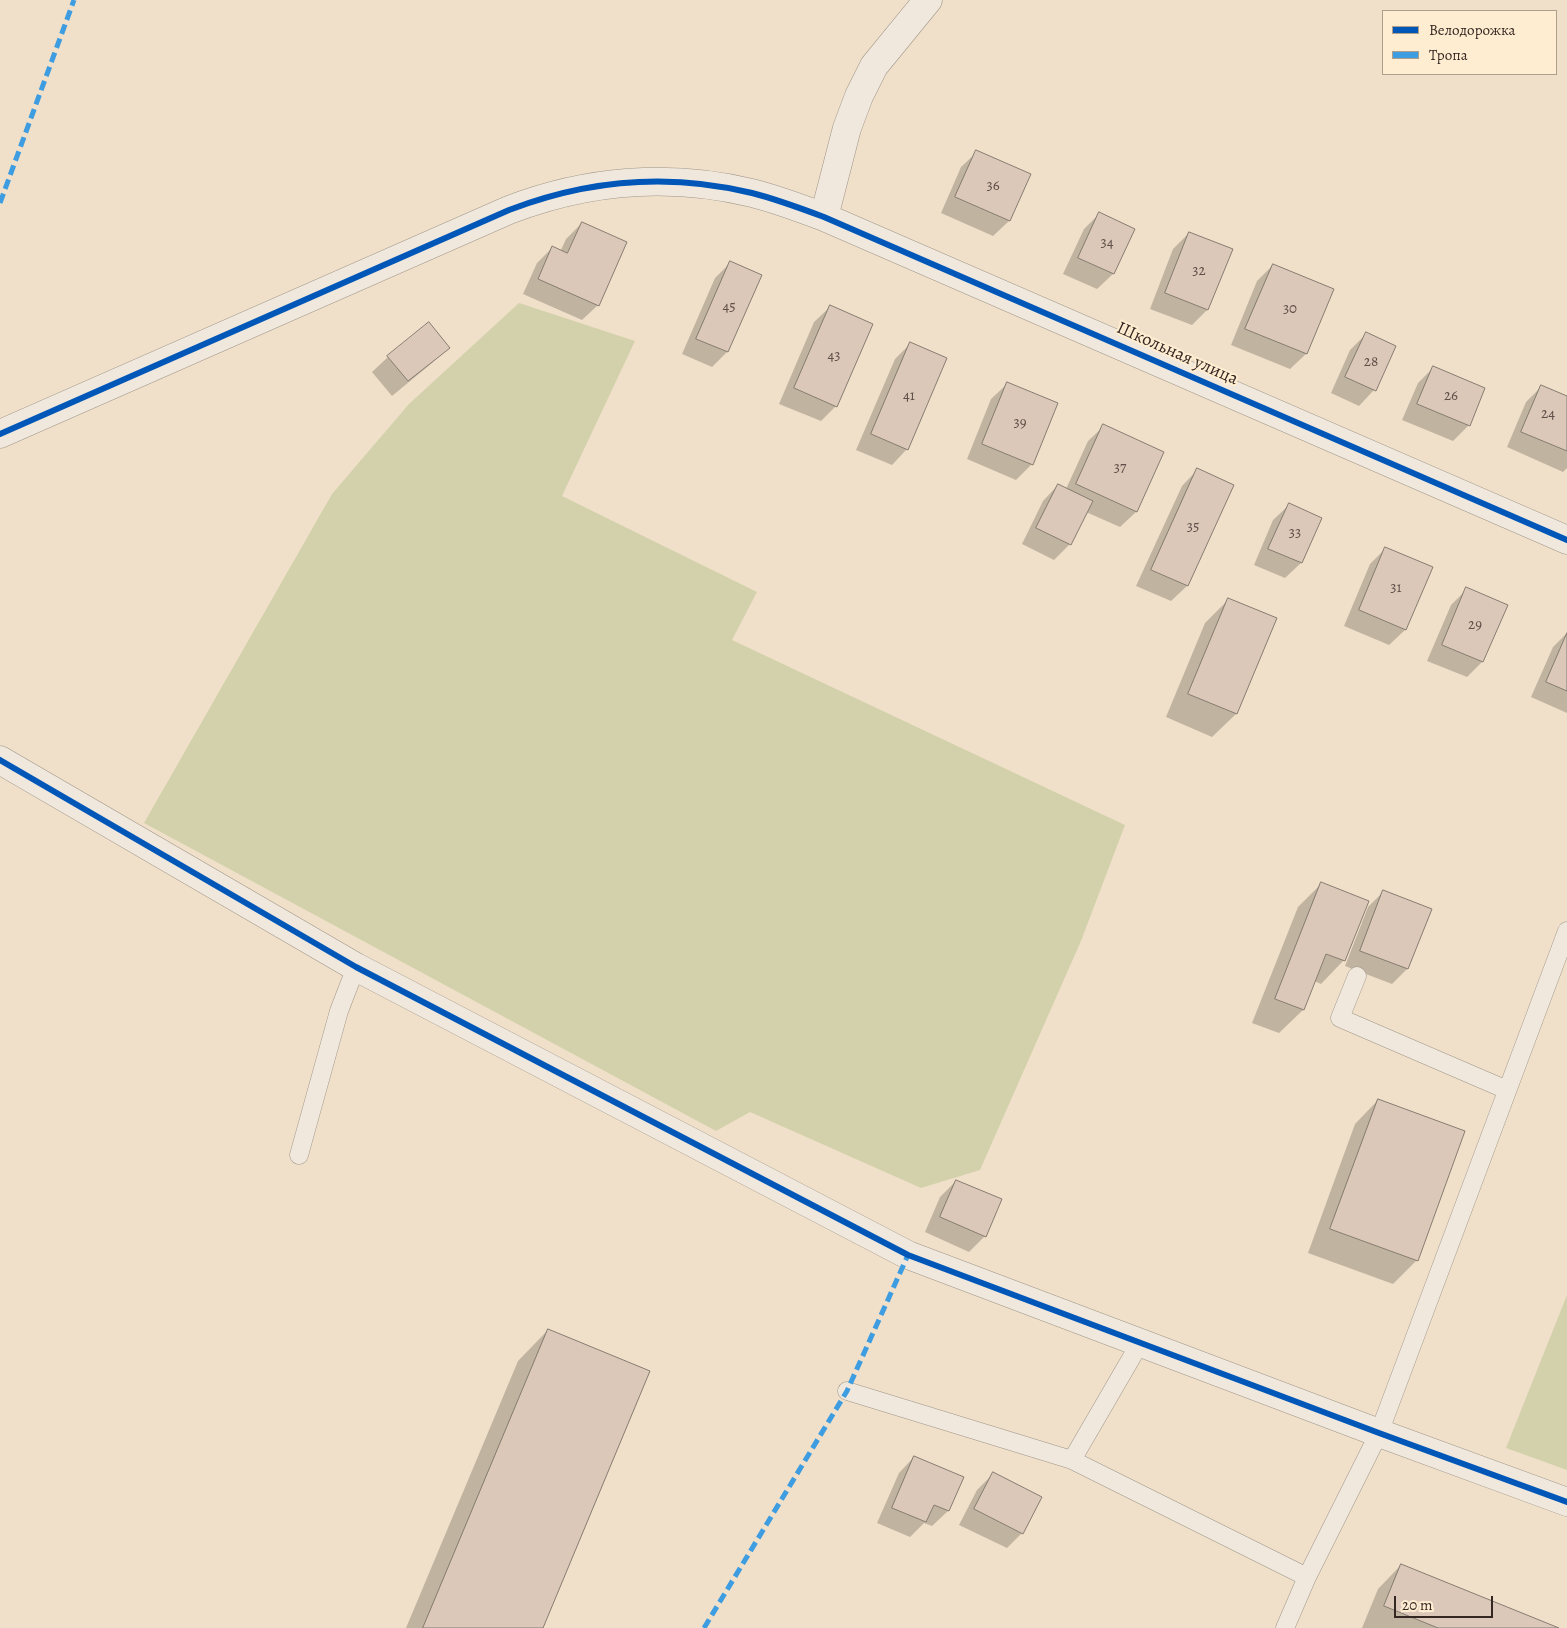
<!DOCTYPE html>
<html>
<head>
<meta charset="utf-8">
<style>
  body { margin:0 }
  #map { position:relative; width:1567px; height:1628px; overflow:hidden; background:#f0e0c9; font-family:Alegreya,serif }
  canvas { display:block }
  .legend { position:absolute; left:1382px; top:10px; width:175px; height:65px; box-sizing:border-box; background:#ffedd2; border:1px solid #ae9e8c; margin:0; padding:6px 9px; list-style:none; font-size:15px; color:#342722 }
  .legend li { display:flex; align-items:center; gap:10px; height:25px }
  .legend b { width:25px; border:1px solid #ae9e8c }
  .scale { position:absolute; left:1394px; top:1596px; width:99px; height:22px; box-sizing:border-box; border:2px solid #342722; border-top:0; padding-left:6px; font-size:15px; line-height:18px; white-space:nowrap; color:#342722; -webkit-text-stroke:4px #ffedd2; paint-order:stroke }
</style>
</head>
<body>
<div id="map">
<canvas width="1567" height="1628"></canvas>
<ul class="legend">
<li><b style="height:6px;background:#0057b8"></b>Велодорожка</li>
<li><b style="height:6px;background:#3e9ce0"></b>Тропа</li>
</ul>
<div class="scale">20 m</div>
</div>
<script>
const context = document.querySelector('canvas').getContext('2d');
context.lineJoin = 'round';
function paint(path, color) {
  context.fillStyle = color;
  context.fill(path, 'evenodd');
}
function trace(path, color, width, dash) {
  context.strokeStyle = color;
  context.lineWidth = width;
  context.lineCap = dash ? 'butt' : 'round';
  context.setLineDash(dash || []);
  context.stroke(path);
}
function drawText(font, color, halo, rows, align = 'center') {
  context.font = font + ' Alegreya,serif';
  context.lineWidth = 4;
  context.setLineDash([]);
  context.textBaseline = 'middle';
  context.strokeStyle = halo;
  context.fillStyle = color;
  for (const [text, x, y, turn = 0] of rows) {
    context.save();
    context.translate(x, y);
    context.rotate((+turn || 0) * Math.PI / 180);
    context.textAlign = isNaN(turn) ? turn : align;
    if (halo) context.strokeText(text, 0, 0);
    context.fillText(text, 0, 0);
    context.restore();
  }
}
paint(new Path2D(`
  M519,303L635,341L562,496L757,592L732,640L1125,825L1081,941L980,1170L921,1188L750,1112L716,1131L144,823L332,494L409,404Z
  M1567,1295V1470L1506,1448Z`), '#d3d1ab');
paint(new Path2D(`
  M977,152L1029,175L1009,221L993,236L941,213L961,167Z
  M1099,214L1134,229L1113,274L1097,289L1063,274L1084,229Z
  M582,223L598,305L582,320L523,294L537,263L552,248L560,252L566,239Z
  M1189,233L1207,310L1192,325L1150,309L1173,249Z
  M730,263L727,352L712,367L682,354L715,278Z
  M1273,265L1333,290L1306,354L1290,369L1231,345L1257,281Z
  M830,307L836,406L821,421L779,404L814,322Z
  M1366,334L1374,390L1359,406L1331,393L1350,350Z
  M910,344L907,449L892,465L856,450L895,359Z
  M448,348L432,363L392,396L372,372L388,357Z
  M1433,368L1484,389L1468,426L1453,441L1402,420L1418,383Z
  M1007,384L1032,464L1016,480L967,459L991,399Z
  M1542,386L1567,397V468L1563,472L1507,447L1526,402Z
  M1104,426L1163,453L1136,512L1120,527L1086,512L1070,544L1054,560L1022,544L1043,501L1058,485L1066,489L1088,441Z
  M1197,470L1232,486L1187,586L1171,601L1136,586L1182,486Z
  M1289,505L1320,519L1301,563L1285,578L1254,565L1273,520Z
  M1386,548L1431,568L1405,630L1389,645L1344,626L1370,564Z
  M1467,589L1482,662L1467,677L1427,661L1451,605Z
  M1229,599L1276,619L1236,714L1212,737L1166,717L1205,623Z
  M1567,633V713L1531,697L1553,647Z
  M1321,884L1344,960L1321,984L1314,981L1303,1010L1279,1033L1252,1023L1298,907Z
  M1384,891L1407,969L1392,984L1345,966L1368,907Z
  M1378,1100L1417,1260L1393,1284L1308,1253L1355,1124Z
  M956,1181L985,1236L969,1252L925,1232L940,1197Z
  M548,1330L541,1628H406L518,1361Z
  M914,1457L962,1478L948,1511L932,1526L924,1523L910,1537L877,1523L899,1473Z
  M993,1474L1022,1533L1007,1548L959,1525L977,1490Z
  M1401,1565L1556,1628H1362L1378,1589Z`), '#0003');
const building = new Path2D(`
  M976,150L1031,174L1010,221L955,197Z
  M1099,212L1135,229L1114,274L1078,258Z
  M582,222L627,242L599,306L538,279L552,246L567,253Z
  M1189,232L1233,249L1208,310L1165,293Z
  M730,261L762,275L728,352L696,339Z
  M1273,264L1334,289L1307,354L1245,329Z
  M830,305L873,324L837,407L794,388Z
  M429,322L450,348L408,381L387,356Z
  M1366,332L1396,346L1376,391L1345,377Z
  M910,342L947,358L908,450L871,434Z
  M1433,366L1485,388L1470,426L1417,404Z
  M1007,382L1058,403L1033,465L982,444Z
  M1541,385L1567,396V451L1521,432Z
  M1103,424L1164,452L1137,512L1076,484Z
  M1197,468L1234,485L1188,586L1151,570Z
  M1058,484L1093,501L1071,545L1036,528Z
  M1289,503L1322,518L1302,563L1268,549Z
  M1385,547L1433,567L1406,630L1359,610Z
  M1466,587L1508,605L1483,662L1442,645Z
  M1228,598L1277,618L1237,714L1188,694Z
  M1567,633V691L1546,682Z
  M1321,882L1369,901L1345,961L1326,954L1304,1010L1275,999Z
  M1383,890L1432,909L1408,969L1360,951Z
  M1378,1099L1465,1131L1418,1261L1330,1229Z
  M956,1180L1002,1199L986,1237L940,1217Z
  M548,1329L650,1371L543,1628H423Z
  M914,1456L964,1477L949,1511L934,1505L926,1522L892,1508Z
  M993,1472L1042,1497L1023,1534L974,1509Z
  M1401,1564L1559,1628H1438L1384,1606Z`);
paint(building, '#dcc8b9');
trace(building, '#857c70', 1);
const service = new Path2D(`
  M1357,976L1340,1018L1507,1090
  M299,1155L339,1011L356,967
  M847,1391L1072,1460L1307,1577
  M1072,1460L1140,1343
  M1285,1628L1307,1577L1379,1433L1567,931`);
const minor = new Path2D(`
  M824,217L847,128L859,96L874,66L928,0
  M0,434L509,210C587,180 670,173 752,193C776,199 800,208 824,217L1567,540
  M0,760L356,967L908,1255L1379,1433L1567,1502`);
trace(service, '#9f9588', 19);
trace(minor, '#9f9588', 29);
trace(service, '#f0e8dd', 18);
trace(minor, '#f0e8dd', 28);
trace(new Path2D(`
  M0,203L74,0
  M704,1628L847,1391L908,1255`), '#3e9ce0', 5, [10, 5]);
trace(new Path2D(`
  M0,434L509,210C587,180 670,173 752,193C776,199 800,208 824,217L1567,540
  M0,760L356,967L908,1255L1379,1433L1567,1502`), '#0057b8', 6);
drawText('15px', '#5e4f48', null, [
  ["36",993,186],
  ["34",1107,243],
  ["32",1199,271],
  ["45",729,307],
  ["30",1290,309],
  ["43",834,356],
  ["28",1371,362],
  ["41",909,396],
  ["26",1451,396],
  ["24",1548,414],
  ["39",1020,423],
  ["37",1120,468],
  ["35",1193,527],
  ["33",1295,533],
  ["31",1396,588],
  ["29",1475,625]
]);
drawText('18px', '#342722', '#ffedd2', [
  ["Школьная улица",1177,354,24]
]);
</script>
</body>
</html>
